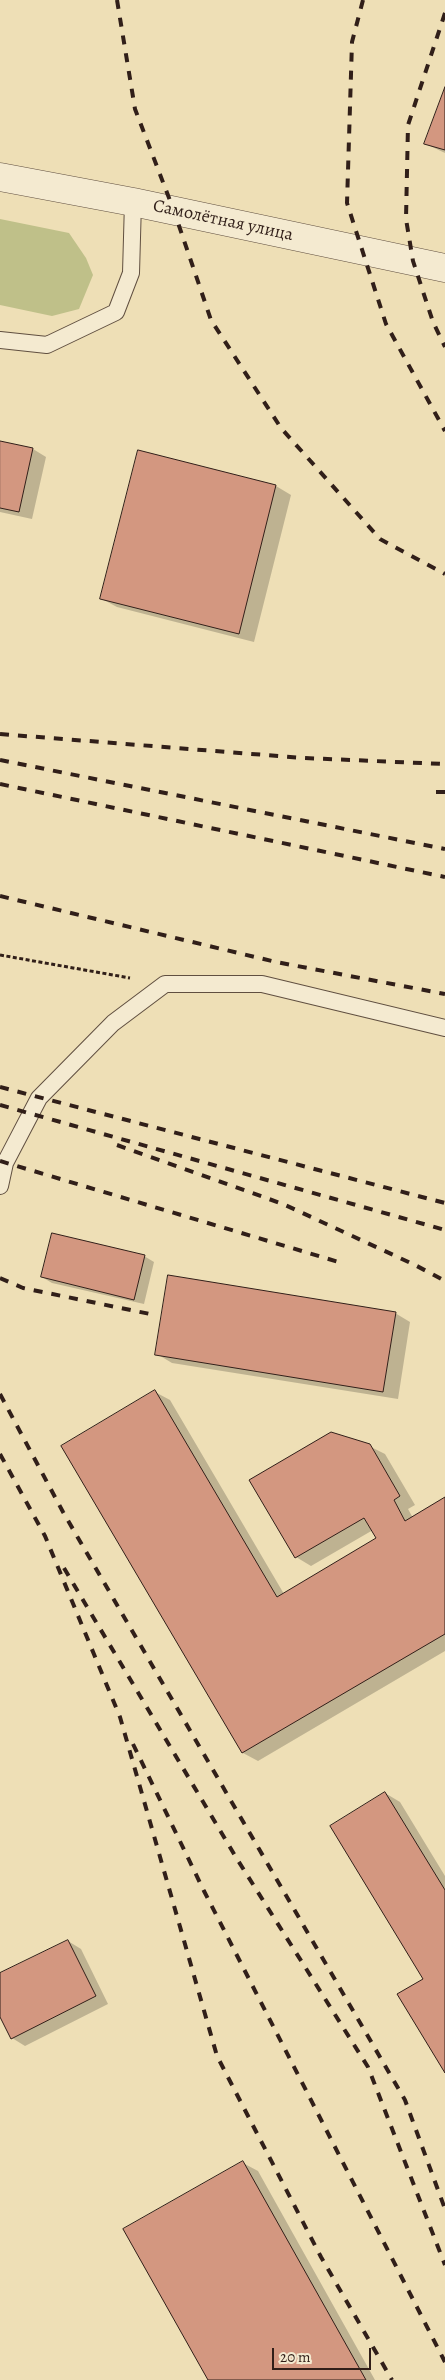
<!DOCTYPE html>
<html>
<head>
<meta charset="utf-8">
<style>
  body { margin:0 }
  #map { position:relative; width:445px; height:2380px; overflow:hidden; background:#eedfb6; font-family:Alegreya,serif }
  canvas { display:block }
  .scale { position:absolute; left:272px; top:2348px; width:99px; height:22px; box-sizing:border-box; border:2px solid #311f19; border-top:0; padding-left:6px; font-size:15px; line-height:18px; white-space:nowrap; color:#311f19; -webkit-text-stroke:4px #f4ead0; paint-order:stroke }
</style>
</head>
<body>
<div id="map">
<canvas width="445" height="2380"></canvas>
<div class="scale">20 m</div>
</div>
<script>
const context = document.querySelector('canvas').getContext('2d');
context.lineJoin = 'round';
function paint(path, color) {
  context.fillStyle = color;
  context.fill(path, 'evenodd');
}
function trace(path, color, width, dash) {
  context.strokeStyle = color;
  context.lineWidth = width;
  context.lineCap = dash ? 'butt' : 'round';
  context.setLineDash(dash || []);
  context.stroke(path);
}
function drawText(font, color, halo, rows, align = 'center') {
  context.font = font + ' Alegreya,serif';
  context.lineWidth = 4;
  context.setLineDash([]);
  context.textBaseline = 'middle';
  context.strokeStyle = halo;
  context.fillStyle = color;
  for (const [text, x, y, turn = 0] of rows) {
    context.save();
    context.translate(x, y);
    context.rotate((+turn || 0) * Math.PI / 180);
    context.textAlign = isNaN(turn) ? turn : align;
    if (halo) context.strokeText(text, 0, 0);
    context.fillText(text, 0, 0);
    context.restore();
  }
}
paint(new Path2D(`
  M0,219L69,233L86,258L93,275L79,309L52,316L0,305Z`), '#bfc089');
paint(new Path2D(`
  M445,90V153L426,144Z
  M0,442L33,449L46,457L32,519L0,512Z
  M138,452L276,486L291,495L254,642L117,607L102,599Z
  M144,1256L154,1262L144,1304L52,1283L42,1277Z
  M395,1313L410,1322L398,1399L172,1363L157,1354Z
  M155,1392L170,1400L284,1594L378,1538L373,1530L311,1566L296,1557L369,1446L385,1454L415,1505L408,1509L413,1518L445,1499V1651L258,1761L243,1753L63,1446Z
  M385,1793L400,1802L445,1876V2071Z
  M68,1941L81,1949L108,2004L25,2046L12,2038L0,2015V1975Z
  M243,2163L258,2171L375,2380H209Z`), '#0003');
const building = new Path2D(`
  M445,87V150L424,144Z
  M0,441L33,448L19,512L0,508Z
  M138,450L276,485L239,634L100,599Z
  M52,1233L145,1255L134,1300L41,1277Z
  M168,1275L396,1312L383,1392L155,1355Z
  M155,1390L277,1597L376,1538L364,1518L295,1558L249,1480L331,1432L370,1444L400,1496L394,1500L405,1521L445,1497V1634L242,1753L61,1446Z
  M385,1792L445,1890V2073L397,1994L423,1979L330,1826Z
  M68,1940L96,1996L11,2039L0,2017V1973Z
  M243,2161L366,2380H208L123,2229Z`);
paint(building, '#d39780');
trace(building, '#311f19', 1);
const lane = new Path2D(`
  M0,340L47,345L116,312L131,273L133,202
  M0,1186L5,1163L39,1098L113,1023L165,984H262L445,1028`);
const street = new Path2D(`
  M0,177L133,202L445,268`);
trace(lane, '#604f40', 18);
trace(street, '#604f40', 29);
trace(new Path2D(`
  M0,955L130,978`), '#311f19', 3, [4, 2.5]);
trace(lane, '#f4ead0', 16);
trace(street, '#f4ead0', 28);
trace(new Path2D(`
  M117,0L135,109L174,211L211,320L281,428L380,539L445,574
  M363,0L352,42L347,203L386,324L445,431
  M445,13L408,125L406,219L413,261L433,322L445,347
  M0,734L303,758L445,764
  M0,760L445,849
  M0,784L445,877
  M436,792H445
  M0,896L276,962L445,994
  M0,1087L445,1203
  M0,1105L445,1230
  M117,1145L283,1204L415,1265L445,1281
  M0,1161L342,1263
  M0,1278L23,1288L150,1314
  M0,1394L63,1512L405,2100L445,2209
  M0,1454L45,1536L120,1717L217,2056L321,2257L392,2380
  M64,1568L237,1859L368,2067L445,2265
  M133,1744L204,1891L445,2362`), '#311f19', 4, [9, 9]);
drawText('18px', '#311f19', '#f4ead0', [
  ["Самолётная улица",223,221,12]
]);
</script>
</body>
</html>
